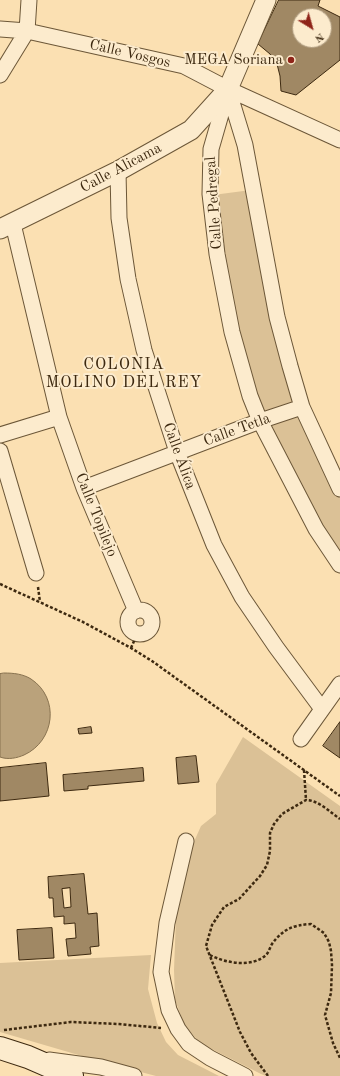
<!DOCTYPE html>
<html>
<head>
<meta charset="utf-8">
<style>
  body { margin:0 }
  #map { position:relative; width:340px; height:1076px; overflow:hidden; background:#fbe0b2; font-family:"Old Standard TT",serif }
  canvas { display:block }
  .north { position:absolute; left:292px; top:8px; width:40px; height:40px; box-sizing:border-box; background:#fcebcd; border:1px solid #b09d81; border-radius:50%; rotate:143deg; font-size:11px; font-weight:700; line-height:16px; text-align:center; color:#3d2910 }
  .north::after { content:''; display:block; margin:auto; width:14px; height:18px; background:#8f2418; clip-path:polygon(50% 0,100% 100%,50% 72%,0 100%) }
</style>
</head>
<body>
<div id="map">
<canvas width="340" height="1076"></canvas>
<div class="north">N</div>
</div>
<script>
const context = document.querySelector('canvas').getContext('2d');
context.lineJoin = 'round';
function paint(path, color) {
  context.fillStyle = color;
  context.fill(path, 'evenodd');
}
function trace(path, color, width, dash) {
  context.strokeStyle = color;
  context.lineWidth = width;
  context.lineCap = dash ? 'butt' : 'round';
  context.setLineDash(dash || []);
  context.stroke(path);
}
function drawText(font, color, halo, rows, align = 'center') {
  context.font = font + ' "Old Standard TT",serif';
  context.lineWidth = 4;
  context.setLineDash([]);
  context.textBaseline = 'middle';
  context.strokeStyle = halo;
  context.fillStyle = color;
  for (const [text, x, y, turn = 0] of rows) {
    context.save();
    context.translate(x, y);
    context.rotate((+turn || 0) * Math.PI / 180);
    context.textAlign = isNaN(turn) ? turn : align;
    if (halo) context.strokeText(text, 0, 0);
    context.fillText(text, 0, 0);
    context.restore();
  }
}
paint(new Path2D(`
  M251,190L276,321L340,493V562L269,433L235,332L213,195Z
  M243,737L340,806V1076H266L261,1074L200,1043L185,1026L175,1000L174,970L176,917L185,862L201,826L216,814V784Z
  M151,955L148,989L157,1023L166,1042L178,1055L219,1076H156L99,1061L0,1032V963Z`), '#dbc196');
const water = new Path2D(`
  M4,673C14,673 23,674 31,679C60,698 55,741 24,755C17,758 8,760 0,757V674Z`);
paint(water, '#baa27b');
trace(water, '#887250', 1);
const building = new Path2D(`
  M279,0H320L318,6L340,17V60L296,95L281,91L280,76L277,64L270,54L258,44ZM300,16H324V40H300Z
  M340,722V758L323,746Z
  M91,727L92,733L79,734L78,729Z
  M196,756L199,782L178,784L176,758Z
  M46,763L49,796L0,801V768Z
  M143,768L144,781L88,786V789L64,791L63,775Z
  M84,874L88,914L97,913L99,946L90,947L91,954L68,956L66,939L76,938L75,923L64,924V916L54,917L53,898H49L48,877ZM70,888L71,907L64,908L62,889Z
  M52,928L54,958L19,960L17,930Z`);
paint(building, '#a08864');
trace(building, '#3d2910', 1);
const minor = new Path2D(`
  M0,29L27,31L184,66L228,89L340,140
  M0,75L27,31L29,0
  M228,89L245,145L277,317L290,366L302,407L340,489
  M228,90L211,149L210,194L217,254L232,332L250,396L260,421L316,529L340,565
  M118,171L119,218L128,279L144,350L177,452L214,545L242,597L276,647L322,709
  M13,224L59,417L84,488L136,611
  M0,435L59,417
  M0,451L36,573
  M84,488L260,421L302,407
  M128 622a12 12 0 1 1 24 0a12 12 0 1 1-24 0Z
  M301,739L340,684
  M186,841L167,923L161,972L169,1010L178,1029L189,1044L210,1058L245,1076
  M49,1060L101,1067L134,1076`);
const tertiary = new Path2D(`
  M0,229L118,171L191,130L228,89L266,0`);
const secondary = new Path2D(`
  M0,1048L28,1057L72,1076`);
trace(minor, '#6c5738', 17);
trace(tertiary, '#6c5738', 21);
trace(secondary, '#3d2910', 24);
trace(new Path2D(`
  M0,584L83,622L131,648L152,661L340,796
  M38,587L40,602
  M131,648L137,634
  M304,770L306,800
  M210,955C225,963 252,968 266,955C269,952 270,947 272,944C283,929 293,925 311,924L324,933L329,942L331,951L332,965L331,993L325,1015L333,1043L340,1058
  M4,1030L71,1022L119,1024L161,1028
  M268,1076L251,1053L240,1032L206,946L212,925L224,907L239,899L260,876L267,865L270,851V833L274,824L282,814L306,800C318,800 330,812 340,819`), '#3d2910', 2.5, [3, 2]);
trace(minor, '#fcebcd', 15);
trace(tertiary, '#fcebcd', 19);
trace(secondary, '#fcebcd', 22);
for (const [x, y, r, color] of [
  [291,60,4,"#8f2418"]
]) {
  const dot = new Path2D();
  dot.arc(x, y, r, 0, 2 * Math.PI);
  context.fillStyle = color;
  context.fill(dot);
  trace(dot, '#fcebcd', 1.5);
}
drawText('15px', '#3d2910', '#fcebcd', [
  ["Calle Vosgos",130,54,13],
  ["Calle Alicama",121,168,-28],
  ["Calle Pedregal",214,203,-94],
  ["Calle Tetla",237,430,-20],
  ["Calle Álica",179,456,70],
  ["Calle Topilejo",96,515,68]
]);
drawText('15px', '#3d2910', '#fcebcd', [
  ["MEGA Soriana",283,60]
], 'right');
context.letterSpacing = '1px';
drawText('16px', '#3d2910', '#fcebcd', [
  ["COLONIA",124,365],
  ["MOLINO DEL REY",124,383]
]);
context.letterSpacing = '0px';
</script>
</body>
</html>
